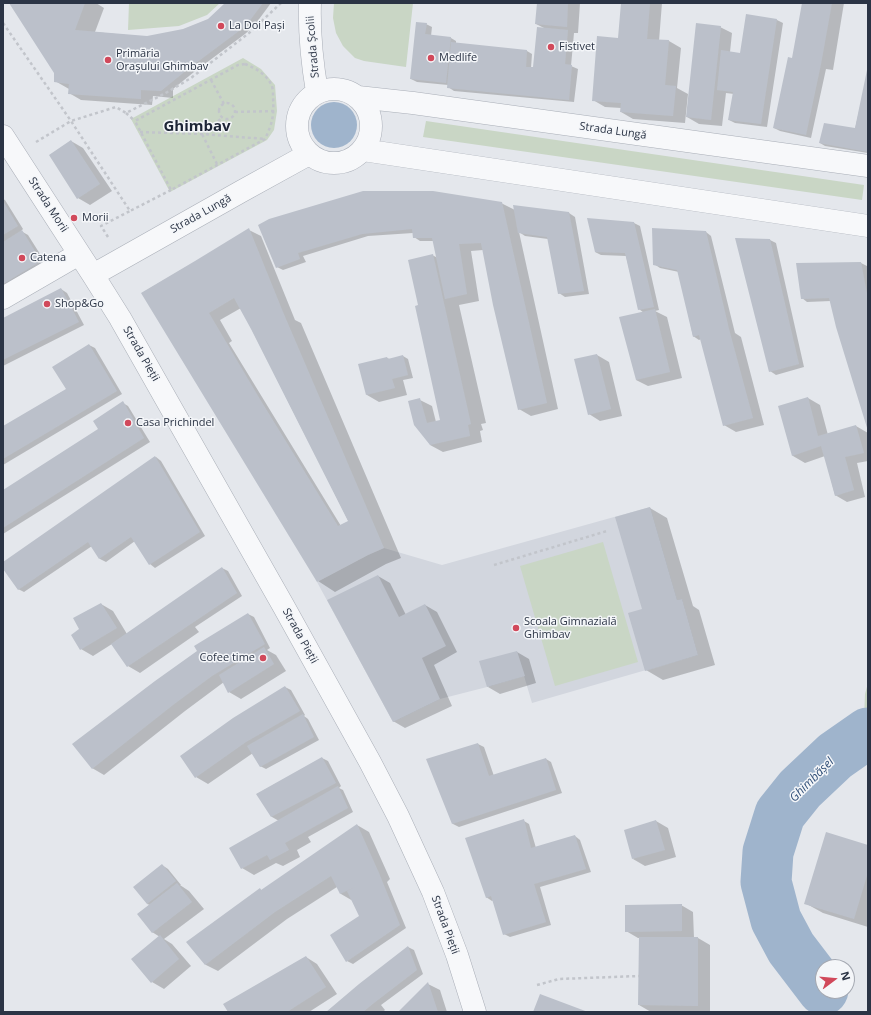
<!DOCTYPE html>
<html>
<head>
<meta charset="utf-8">
<style>
  body { margin:0 }
  #map { position:relative; width:871px; height:1015px; overflow:hidden; background:#e4e7ec; font-family:"Open Sans",sans-serif }
  canvas { display:block }
  .frame { position:absolute; inset:0; border:4px solid #2b3445; pointer-events:none }
  .north { position:absolute; left:815px; top:959px; width:40px; height:40px; box-sizing:border-box; background:#f4f6f9; border:1px solid #a4a8b1; border-radius:50%; rotate:74deg; font-size:11px; font-weight:700; line-height:16px; text-align:center; color:#2b3445 }
  .north::after { content:''; display:block; margin:auto; width:14px; height:18px; background:#d1495b; clip-path:polygon(50% 0,100% 100%,50% 72%,0 100%) }
</style>
</head>
<body>
<div id="map">
<canvas width="871" height="1015"></canvas>
<div class="frame"></div>
<div class="north">N</div>
</div>
<script>
const context = document.querySelector('canvas').getContext('2d');
context.lineJoin = 'round';
function paint(path, color) {
  context.fillStyle = color;
  context.fill(path, 'evenodd');
}
function trace(path, color, width, dash) {
  context.strokeStyle = color;
  context.lineWidth = width;
  context.lineCap = dash ? 'butt' : 'round';
  context.setLineDash(dash || []);
  context.stroke(path);
}
function drawText(font, color, halo, rows, align = 'center') {
  context.font = font + ' "Open Sans",sans-serif';
  context.lineWidth = 3;
  context.setLineDash([]);
  context.textBaseline = 'middle';
  context.strokeStyle = halo;
  context.fillStyle = color;
  for (const [text, x, y, turn = 0] of rows) {
    context.save();
    context.translate(x, y);
    context.rotate((+turn || 0) * Math.PI / 180);
    context.textAlign = isNaN(turn) ? turn : align;
    if (halo) context.strokeText(text, 0, 0);
    context.fillText(text, 0, 0);
    context.restore();
  }
}
paint(new Path2D(`
  M650,507L677,600L682,599L698,655L532,703L524,676L487,687L440,699L393,722L317,582L368,555L384,548L442,565Z`), '#d2d6de');
paint(new Path2D(`
  M129,3H220L207,15L179,26L128,30Z
  M334,3H413L406,67L364,61L355,58L343,46L336,33L333,18Z
  M243,58L261,69L275,85L277,111L274,130L267,140L170,192L131,119Z
  M426,121L864,185L862,200L423,137Z
  M603,542L638,662L555,686L520,566Z
  M868,683V739L864,719L865,694Z`), '#c9d6c5');
paint(new Path2D(`
  M311 125a23 23 0 1 1 46 0a23 23 0 1 1-46 0Z`), '#9fb4cc');
paint(new Path2D(`
  M9,3H96L104,8L95,32L147,37L183,30L209,20L227,3H271L254,26L245,34L194,72L173,89V98L153,96L152,105L81,100L69,93V89L55,81V72L12,5Z
  M538,3H580L578,33H574L571,66L578,69L574,102L454,91L448,87V85L417,82L411,79L426,24L432,27L431,36L451,38L456,41V44L527,51L532,54L531,68L534,69L546,29L536,24Z
  M622,3H662L659,41H669L681,48L677,88L688,94L685,123L633,119L621,112V108L605,107L593,100L619,39Z
  M804,3H844L833,70L826,69L811,138L780,131L774,128L793,59Z
  M747,15L777,20L783,23L767,127L735,123L729,120L734,94L726,93L722,126L699,124L687,117L720,27L732,33L730,52L741,54Z
  M868,71V153L825,146L820,143L855,129Z
  M71,141L83,148L112,191L90,205L78,198L50,155Z
  M3,199L5,200L23,229L21,231L28,235L47,265L3,290Z
  M501,203L515,210L569,213L575,217L589,294L565,297L559,293L548,239L525,236L519,232L558,409L531,416L519,409L483,250L471,251L479,301L459,305L486,423L481,424L483,430L480,431L482,442L443,452L430,445L420,400L432,406L436,422L443,420L420,306L432,255L438,258L434,241H420L414,237L413,233L368,236L303,256L306,262L283,270L277,267L259,226Z
  M634,223L640,226L659,310L655,311L667,317L682,378L648,386L636,380L644,313L639,309L626,256L601,255L595,252Z
  M249,230L261,236L295,320L301,323L401,558L386,564L335,592L318,581L142,293ZM241,308L349,522L341,526L229,343L232,341L220,320Z
  M706,232L711,236L735,333L741,337L764,425L736,432L724,425L701,339L699,340L693,336L679,272L660,268L654,264Z
  M770,240L776,243L804,367L776,375L770,371Z
  M861,263L867,266L868,272V429L831,301L807,302L802,298Z
  M61,289L67,293L84,325L3,366V319Z
  M89,345L95,348L122,394L3,465V427L67,389Z
  M597,355L609,362L622,416L600,421L589,414Z
  M403,356L408,359L413,378L403,380L407,395L379,402L367,395L359,365L387,358L390,359Z
  M808,398L820,405L828,435L856,426L868,433V461L857,463L865,497L847,502L835,495L825,456L805,463L793,456L779,407Z
  M123,403L128,406L150,442L3,534V491L100,430Z
  M156,457L161,461L205,536L155,568L150,564L135,541L106,562L100,559L92,546L24,592L18,589L3,567V563Z
  M650,508L667,518L693,606L699,610L715,665L663,680L646,670L643,610Z
  M222,568L228,571L242,596L195,627L199,632L140,673L128,666L112,644L93,656L81,649L72,635L81,629L101,604L113,611L127,634Z
  M378,576L390,583L406,615L425,605L437,612L457,652L434,665L452,706L405,728L393,721Z
  M248,614L254,617L270,648L267,650L276,655L286,671L241,699L229,692L224,682L185,711L104,775L92,768Z
  M517,652L529,659L536,683L500,694L488,687Z
  M285,687L291,690L305,715L304,716L308,719L319,740L266,769L260,766L253,753L208,784L196,777Z
  M478,744L484,747L494,776L546,759L551,762L562,793L459,827L453,824L428,760Z
  M322,758L328,761L341,786L339,788L343,790L353,812L308,837L311,842L297,850L300,857L283,866L276,863L254,875L242,868L279,821L272,817L257,794Z
  M524,821L529,824L536,848L575,836L580,840L591,872L540,887L551,925L510,937L504,934L494,900L492,901L486,897Z
  M656,821L668,828L676,857L645,866L633,859Z
  M357,825L369,832L390,879L387,882L406,928L353,964L347,961L361,917L353,901L341,894L337,887L287,919L218,971L206,965L188,942L260,889L262,891Z
  M868,846V927L823,913L805,903Z
  M162,865L168,869L181,885H180L189,891L204,909L164,939L172,944L191,966L164,989L152,982L160,937L152,932L150,905L147,904Z
  M681,905L693,912L694,938H698L710,945V1012H651L639,1005L640,938H638L626,931Z
  M408,947L414,950L423,974L381,1005L385,1010L383,1012H327Z
  M306,957L317,964L337,994L309,1012H230Z
  M428,984L440,990L447,1012H399Z`), '#0003');
trace(new Path2D(`
  M823,990L791,948L776,920L766,882L768,852L780,814L800,789L835,756L868,733`), '#9fb4cc', 51);
paint(new Path2D(`
  M9,3H85L75,30L147,36L183,29L208,19L225,3H263L248,23L239,31L188,69L161,91L141,90V99L68,94L69,84L54,82V73Z
  M537,3H568L567,27L535,24Z
  M621,3H650L647,39L669,40L665,85L676,86L673,116L620,112L621,103L592,101L597,36L618,38Z
  M802,3H832L821,64L806,135L773,128L788,57L792,58Z
  M746,14L777,19L761,124L728,120L733,92L717,90L721,50L740,53Z
  M416,22L427,23L425,34L451,37L446,83L410,79Z
  M696,23L721,26L711,120L686,117Z
  M537,27L568,30L565,64L572,65L569,100L447,88L451,42L527,50L526,67H533Z
  M867,70L868,152L819,143L824,123L855,128Z
  M71,140L100,184L77,199L49,155Z
  M363,191H433L502,202L547,403L518,410L493,305L481,243L459,244L467,294L445,299L432,238H413L412,229L362,234L298,253L300,259L276,268L258,225L269,219Z
  M3,201L18,226L3,235Z
  M513,205L569,212L584,291L558,294L547,237L518,233Z
  M587,218L634,222L654,307L638,310L625,253L595,252Z
  M249,228L283,312L384,548L368,555L317,582L141,293L195,261ZM234,298L251,329L348,521L338,526L258,396L209,313Z
  M652,228L706,231L729,329L753,418L723,426L699,335L693,337L677,270L653,265Z
  M22,230L41,261L3,284V242Z
  M735,238L770,239L799,364L769,372Z
  M433,254L471,424L468,425L470,436L430,445L414,425L408,401L420,398L427,423L440,420L415,306L418,305L408,260Z
  M861,262L868,299V431L836,327L829,298L801,299L796,263Z
  M61,288L79,322L3,360V318Z
  M655,309L670,372L636,380L619,317Z
  M89,344L117,391L3,459V426L66,389L52,367Z
  M597,354L611,409L588,415L574,359Z
  M403,355L408,375L392,379L395,388L366,395L358,364L387,357L388,359Z
  M808,397L818,436L856,425L864,453L845,457L854,490L835,496L821,446L792,456L778,406Z
  M123,401L144,438L3,528V490L98,429L93,421Z
  M155,456L200,532L149,565L131,537L99,559L88,542L18,590L3,569V562Z
  M650,507L677,600L682,599L698,655L645,671L628,613L642,609L615,517Z
  M222,567L237,593L127,667L111,644Z
  M378,575L399,617L425,604L446,646L422,658L440,699L393,722L327,600Z
  M101,603L117,628L80,650L71,635L79,629L73,618Z
  M248,613L265,644L212,676L173,705L92,769L72,744L155,681L197,651L194,646Z
  M264,647L274,664L228,693L219,675Z
  M517,651L525,676L487,687L479,661Z
  M285,686L300,711L246,742L195,778L180,756L233,718Z
  M303,714L314,737L260,767L247,746Z
  M478,743L489,776L546,758L556,790L452,824L426,759Z
  M322,757L336,783L271,817L256,794Z
  M338,786L348,808L285,843L289,850L270,860L267,855L241,869L229,848Z
  M524,819L531,848L575,835L586,869L534,884L546,922L503,935L491,896L486,898L465,838Z
  M656,820L665,850L632,859L624,830Z
  M357,824L379,873L400,925L346,962L330,935L359,916L347,891L357,886L340,894L331,876L275,912L205,965L186,942L260,888L261,890Z
  M826,832L868,845V872L854,919L804,904Z
  M162,864L176,881L147,904L133,887Z
  M177,883L192,902L152,933L137,914Z
  M682,904V931L625,932V905Z
  M160,935L179,959L151,983L131,959Z
  M639,937H698V1006L638,1005Z
  M408,946L417,970L374,1003L363,1012H326L359,984Z
  M306,956L326,987L287,1012H228L223,1004Z
  M428,982L438,1012H398Z
  M540,994L588,1012H533Z`), '#bbc0ca');
const minor = new Path2D(`
  M310,3C309,33 312,62 317,92
  M297 126a37 37 0 1 1 74 0a37 37 0 1 1-74 0Z
  M358,97L413,103L868,166
  M3,136L93,275L120,318L284,607L370,762L398,816L433,892L457,955L475,1012
  M363,150L868,226
  M93,275L242,191L309,154
  M3,298L79,254`);
trace(minor, '#a9aeb7', 23);
trace(new Path2D(`
  M3,23L71,121L130,211L171,190
  M245,64C255,68 266,74 271,84C273,87 273,93 273,96C274,115 273,122 265,139L171,190L135,121L238,65Z
  M211,80L224,104
  M219 111a8 8 0 1 1 16 0a8 8 0 1 1-16 0Z
  M235,112L274,111
  M126,113L135,121
  M140,132L202,134L265,139
  M36,142L71,121L116,107L126,113L164,94L191,78L249,33L281,3
  M217,164L202,134L222,118
  M108,237L101,226L130,211
  M494,565L607,531
  M537,985L559,979L639,976`), '#c2c5cb', 2.5, [3, 3]);
trace(minor, '#f7f8fa', 22);
for (const [x, y, r, color] of [
  [221,26,4,"#d1495b"],
  [551,47,4,"#d1495b"],
  [431,58,4,"#d1495b"],
  [108,60,4,"#d1495b"],
  [74,218,4,"#d1495b"],
  [22,258,4,"#d1495b"],
  [47,304,4,"#d1495b"],
  [128,423,4,"#d1495b"],
  [516,628,4,"#d1495b"],
  [263,658,4,"#d1495b"]
]) {
  const dot = new Path2D();
  dot.arc(x, y, r, 0, 2 * Math.PI);
  context.fillStyle = color;
  context.fill(dot);
  trace(dot, '#f4f6f9', 1.5);
}
drawText('11px', '#2b3445', '#f4f6f9', [
  ["La Doi Pași",229,26],
  ["Fistivet",559,47],
  ["Primăria",116,54],
  ["Orașului Ghimbav",116,67],
  ["Medlife",439,58],
  ["Morii",82,218],
  ["Catena",30,258],
  ["Shop&Go",55,304],
  ["Casa Prichindel",136,423],
  ["Scoala Gimnazială",524,622],
  ["Ghimbav",524,635],
  ["Cofee time",255,658,"right"]
], 'left');
drawText('11px', '#2b3445', '#f4f6f9', [
  ["Strada Școlii",313,47,-95],
  ["Strada Lungă",613,131,8],
  ["Strada Morii",48,205,57],
  ["Strada Lungă",201,214,-29],
  ["Strada Pieții",141,354,60],
  ["Strada Pieții",300,636,61],
  ["Strada Pieții",445,925,70]
]);
drawText('italic 12px', '#34527a', '#f4f6f9', [
  ["Ghimbășel",812,780,-45]
]);
drawText('bold 15px', '#1d2536', '#f4f6f9', [
  ["Ghimbav",197,127]
]);
</script>
</body>
</html>
